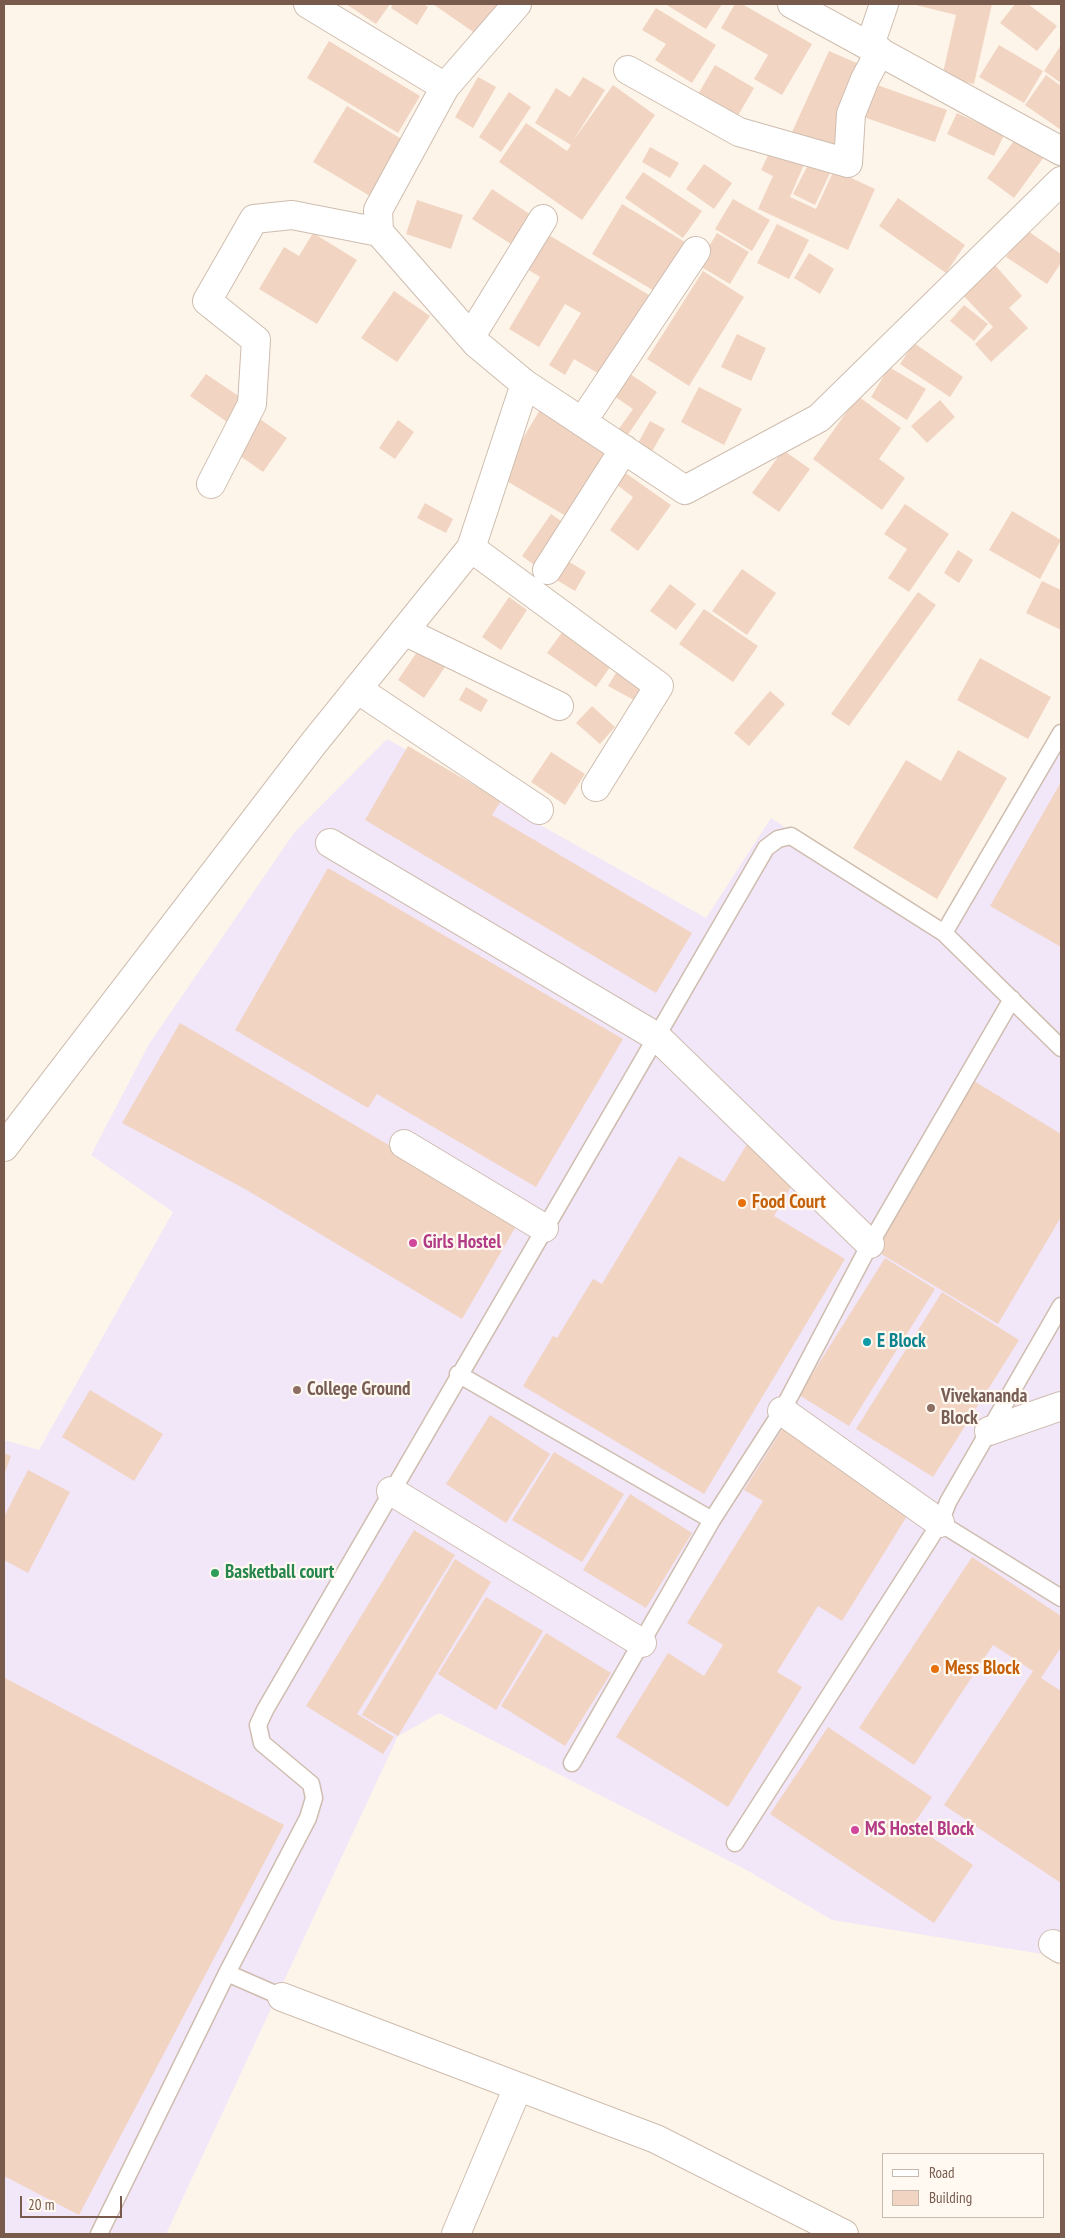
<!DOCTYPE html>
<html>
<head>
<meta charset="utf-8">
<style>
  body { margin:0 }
  #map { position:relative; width:1065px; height:2238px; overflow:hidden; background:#fdf5ea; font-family:"PT Sans Narrow",sans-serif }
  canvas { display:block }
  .frame { position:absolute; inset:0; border:5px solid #785b4d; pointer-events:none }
  .legend { position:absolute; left:882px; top:2153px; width:162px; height:65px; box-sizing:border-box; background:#fff9f1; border:1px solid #c9baaf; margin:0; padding:6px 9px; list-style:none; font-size:15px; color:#785b4d }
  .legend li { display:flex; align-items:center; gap:10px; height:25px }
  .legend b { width:25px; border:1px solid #c9baaf }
  .scale { position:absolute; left:20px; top:2196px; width:102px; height:22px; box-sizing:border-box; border:2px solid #785b4d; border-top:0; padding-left:6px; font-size:15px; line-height:18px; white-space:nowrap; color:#785b4d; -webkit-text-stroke:4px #fff9f1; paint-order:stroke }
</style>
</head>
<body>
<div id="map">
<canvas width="1065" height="2238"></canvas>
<div class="frame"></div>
<ul class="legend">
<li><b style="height:6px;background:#fff"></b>Road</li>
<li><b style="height:14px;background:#f2d4c2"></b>Building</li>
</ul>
<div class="scale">20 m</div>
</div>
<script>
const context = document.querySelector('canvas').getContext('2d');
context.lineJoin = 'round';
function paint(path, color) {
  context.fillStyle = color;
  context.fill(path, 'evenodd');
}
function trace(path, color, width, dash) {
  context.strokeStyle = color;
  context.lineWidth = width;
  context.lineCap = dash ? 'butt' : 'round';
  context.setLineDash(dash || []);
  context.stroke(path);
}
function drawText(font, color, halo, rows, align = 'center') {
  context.font = font + ' "PT Sans Narrow",sans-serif';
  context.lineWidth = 4.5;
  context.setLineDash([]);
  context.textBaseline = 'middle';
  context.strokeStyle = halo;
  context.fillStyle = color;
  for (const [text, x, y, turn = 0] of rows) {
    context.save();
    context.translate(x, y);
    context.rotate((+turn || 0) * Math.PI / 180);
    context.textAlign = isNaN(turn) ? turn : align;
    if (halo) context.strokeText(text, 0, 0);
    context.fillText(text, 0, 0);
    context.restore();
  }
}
paint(new Path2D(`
  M1061,733V1957L832,1920L743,1868L439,1713L398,1736L166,2234H4V1440L39,1450L173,1212L91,1155L149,1044L294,833L387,739L706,918L771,818L944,933Z`), '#f2e6f9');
paint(new Path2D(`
  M346,4H390L376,24Z
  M393,4H423L428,7L417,25L391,8Z
  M433,4H501L479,36Z
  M665,4H722L706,29Z
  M735,4H742L812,44L782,95L754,79L768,55L721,28Z
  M912,4H992L974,84L942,77L956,15Z
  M1015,4H1028L1057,26L1037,51L1000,23Z
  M656,8L716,45L692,83L655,60L666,44L642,30Z
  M329,41L420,96L398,133L307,78Z
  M999,45L1043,71L1024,103L979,77Z
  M1061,45V83L1044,71Z
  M829,51L868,68L831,150L792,132Z
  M715,65L754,88L736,119L697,96Z
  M1046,75L1061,86V130L1025,105Z
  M478,77L496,87L473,128L455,117Z
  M583,77L605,90L573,141L613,85L655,115L582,220L499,162L526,123L567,151L571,145L535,123L556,88L570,97Z
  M866,81L947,110L935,142L855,114Z
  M509,92L531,107L501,152L479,137Z
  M347,106L408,143L375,199L313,162Z
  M957,113L1004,135L994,156L947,134Z
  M1016,138L1044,157L1014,198L987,178Z
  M650,147L679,163L670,178L642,162Z
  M772,147L805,162L790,197L816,209L834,170L875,189L848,250L758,209L773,176L761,170Z
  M812,157L833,167L815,205L793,194Z
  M704,164L732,183L714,209L686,189Z
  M643,172L702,211L683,238L625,198Z
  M492,189L534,217L514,246L472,219Z
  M898,198L965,245L946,273L879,226Z
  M733,199L770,220L752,251L715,229Z
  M417,200L463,215L451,249L406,234Z
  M622,204L685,242L656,292L592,254Z
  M777,224L809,240L789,279L757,263Z
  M1025,229L1061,254V263L1047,284L1006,257Z
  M313,233L357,260L317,324L259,289L284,247L299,256Z
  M717,233L749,252L730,284L698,265Z
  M547,234L649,295L601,375L574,359L565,375L549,365L581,313L565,304L539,347L509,329L540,277L527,269Z
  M809,253L834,269L820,294L794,278Z
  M995,265L1022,296L1009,308L1028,328L991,362L975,344L993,327L962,294Z
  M703,271L744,297L689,386L647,359Z
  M394,291L430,316L397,362L361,338Z
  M964,305L988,324L974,341L950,321Z
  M737,334L766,348L751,381L721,367Z
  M914,343L963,377L950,397L900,364Z
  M889,367L926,389L907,420L871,397Z
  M627,372L657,392L627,436L618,430L633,409L611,394Z
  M206,374L243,399L227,422L190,396Z
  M699,387L742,409L724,445L681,422Z
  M858,396L901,428L879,459L905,478L882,510L813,459Z
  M940,400L955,417L927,443L911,426Z
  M541,408L612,450L571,519L500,477Z
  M257,417L287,438L263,472L233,451Z
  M398,420L414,432L395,459L379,448Z
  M650,421L665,429L651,453L637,445Z
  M783,450L810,469L779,512L752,493Z
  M617,467L671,505L638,551L610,530L633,497L609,479Z
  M425,503L453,519L446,533L417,518Z
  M905,504L949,534L909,592L888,578L907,549L884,534Z
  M1012,511L1061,540L1040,579L989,550Z
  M551,514L571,528L541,570L522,556Z
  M958,550L973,560L959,583L944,573Z
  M561,557L586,572L575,591L550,576Z
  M742,569L776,593L747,635L712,611Z
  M1042,581L1061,590V630L1026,613Z
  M670,584L696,604L676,630L650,611Z
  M918,592L936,605L849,726L831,714Z
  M509,597L527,610L501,650L482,637Z
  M704,609L758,646L733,682L679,644Z
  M566,627L615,660L596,687L547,653Z
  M419,649L445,667L424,698L398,680Z
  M980,658L1051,697L1028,739L957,700Z
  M619,668L644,682L634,700L608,686Z
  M466,687L488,700L481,712L459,700Z
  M770,691L785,704L749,746L734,733Z
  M592,706L615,727L600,744L576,723Z
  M408,746L501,801L492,815L692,933L656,993L365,820Z
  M958,750L1007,778L937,899L853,848L906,760L941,781Z
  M551,752L585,774L565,805L531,782Z
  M1061,782V947L990,906Z
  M328,868L623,1039L536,1187L377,1094L368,1108L235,1030Z
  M180,1023L519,1221L462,1319L245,1189L122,1123Z
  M974,1081L1061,1134V1217L998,1324L873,1249Z
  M755,1131L806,1161L774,1216L845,1259L704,1494L523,1386L553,1336L557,1338L593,1279L602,1284L679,1156L724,1182Z
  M885,1258L935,1289L849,1426L799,1395Z
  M942,1292L1019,1340L933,1477L856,1429Z
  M90,1390L163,1434L134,1481L62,1437Z
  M490,1415L550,1454L506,1523L446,1484Z
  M783,1428L912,1508L842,1621L818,1606L777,1672L802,1687L728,1807L616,1737L668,1653L704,1676L723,1645L687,1623L763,1501L744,1490Z
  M554,1452L624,1494L582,1562L512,1520Z
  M4,1453L11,1456L4,1475Z
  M28,1470L70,1492L28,1573L4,1560V1517Z
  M630,1494L692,1533L646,1608L583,1570Z
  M414,1530L455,1555L357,1714L394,1737L383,1754L306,1706Z
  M972,1557L1061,1616V1647L1041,1678L1061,1691V1883L944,1805L1033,1671L993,1645L914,1765L859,1728Z
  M455,1559L491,1582L398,1736L362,1715Z
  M486,1597L543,1631L496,1710L438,1674Z
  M546,1633L611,1673L565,1746L501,1706Z
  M5,1678L284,1825L79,2215L4,2176Z
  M828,1727L932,1797L913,1825L973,1865L934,1923L770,1814Z`), '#f2d4c2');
const service = new Path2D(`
  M944,933L1061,733
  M1061,1306L948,1502L940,1523L1061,1598
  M458,1374L712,1520
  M572,1763L712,1520L782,1411L870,1244L1012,999
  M735,1843L940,1523
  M227,1973L282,1997
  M99,2234L227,1973L308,1818L314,1798L311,1784L262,1743L258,1725L265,1710C430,1422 600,1136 766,848L778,839L791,836L944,933L1061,1048`);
const minor = new Path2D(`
  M308,4L445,87L517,4
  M792,4L1061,151
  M870,45L884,4
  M628,70L739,132L848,163L851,114L865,79L880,51
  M445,87L378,210L379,232L477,344L525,384L685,490L819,418L1061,181
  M471,336L543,219
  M582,422L696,251
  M211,484L252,404L256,340L207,301L254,219L292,215L379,232
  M471,548L659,686L596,787
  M547,570L624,449
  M404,631L559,706
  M357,689L539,810
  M330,843L657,1037L870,1244
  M404,1144L544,1228
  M4,1147L313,744L471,548L525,384
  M782,1411L940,1523
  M989,1431L1061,1406
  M391,1491L642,1643
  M1053,1944L1061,1949
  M282,1997L656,2139L844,2234
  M456,2234L518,2087`);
trace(service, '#cfbdaf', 19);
trace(minor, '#cfbdaf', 30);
trace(service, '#fff', 16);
trace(minor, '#fff', 28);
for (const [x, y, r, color] of [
  [742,1203,5,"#e8710a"],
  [413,1243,5,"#d1479c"],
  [867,1342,5,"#0f9aa8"],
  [297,1390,5,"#8d6e63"],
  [931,1408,5,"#8d6e63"],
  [215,1573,5,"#2e9e5b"],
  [935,1669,5,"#e8710a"],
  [855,1830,5,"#d1479c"]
]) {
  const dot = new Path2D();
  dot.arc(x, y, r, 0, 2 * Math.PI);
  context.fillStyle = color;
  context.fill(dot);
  trace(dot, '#fff9f1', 2);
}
drawText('bold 19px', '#c56008', '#fff9f1', [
  ["Food Court",752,1203],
  ["Mess Block",945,1669]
], 'left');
drawText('bold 19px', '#b23c85', '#fff9f1', [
  ["Girls Hostel",423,1243],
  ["MS Hostel Block",865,1830]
], 'left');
drawText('bold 19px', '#0d838f', '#fff9f1', [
  ["E Block",877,1342]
], 'left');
drawText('bold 19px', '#785e54', '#fff9f1', [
  ["College Ground",307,1390],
  ["Vivekananda",941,1397],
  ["Block",941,1419]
], 'left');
drawText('bold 19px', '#27864d', '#fff9f1', [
  ["Basketball court",225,1573]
], 'left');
</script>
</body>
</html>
